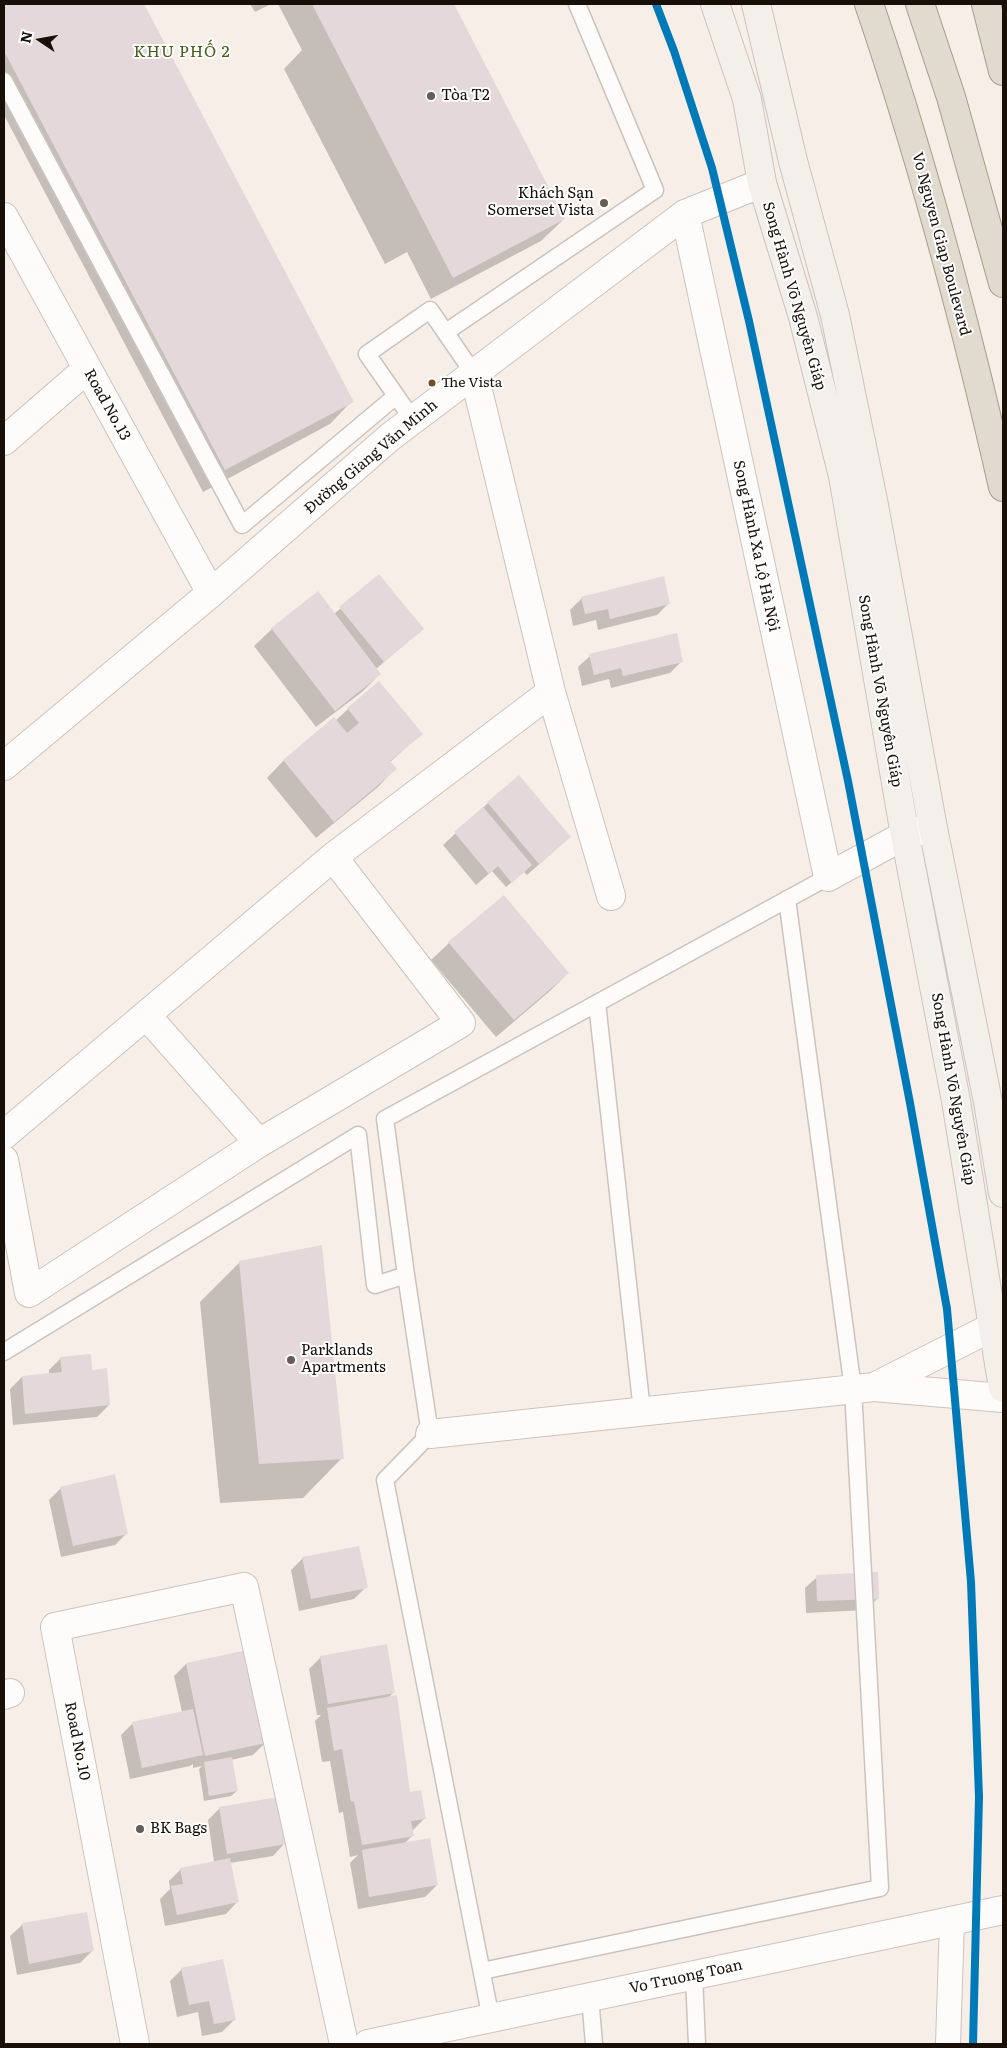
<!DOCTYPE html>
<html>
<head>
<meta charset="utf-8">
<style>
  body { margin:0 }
  #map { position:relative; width:1007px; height:2048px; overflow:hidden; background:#f7eee7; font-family:Literata,serif }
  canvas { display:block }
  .frame { position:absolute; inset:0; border:5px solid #170f08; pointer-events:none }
  .north { position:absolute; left:15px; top:15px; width:50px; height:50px; -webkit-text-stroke:4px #fefefe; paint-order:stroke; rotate:282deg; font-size:14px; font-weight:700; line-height:20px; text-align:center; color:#170f08 }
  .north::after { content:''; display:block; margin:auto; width:18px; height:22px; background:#170f08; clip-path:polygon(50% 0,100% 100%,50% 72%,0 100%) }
</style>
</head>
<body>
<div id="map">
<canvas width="1007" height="2048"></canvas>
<div class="frame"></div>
<div class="north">N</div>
</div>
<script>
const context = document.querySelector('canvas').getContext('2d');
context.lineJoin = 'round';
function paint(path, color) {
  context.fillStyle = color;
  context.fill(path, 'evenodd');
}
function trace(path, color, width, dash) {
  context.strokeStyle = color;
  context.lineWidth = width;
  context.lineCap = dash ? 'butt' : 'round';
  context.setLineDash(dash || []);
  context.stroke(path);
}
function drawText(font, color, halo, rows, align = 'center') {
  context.font = font + ' Literata,serif';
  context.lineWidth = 4;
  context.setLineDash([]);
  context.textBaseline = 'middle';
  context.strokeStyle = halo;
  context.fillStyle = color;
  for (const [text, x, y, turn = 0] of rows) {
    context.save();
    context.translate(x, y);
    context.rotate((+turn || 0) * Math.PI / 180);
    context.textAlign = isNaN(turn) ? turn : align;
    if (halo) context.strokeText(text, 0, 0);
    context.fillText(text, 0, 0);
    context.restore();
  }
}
paint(new Path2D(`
  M4,4H142L352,401L330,424L203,492L4,115Z
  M250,4H271L255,12Z
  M278,4H453L564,219L541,241L431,299L407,252L385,264L284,69L302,50Z
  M379,576L422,629L376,669L380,674L362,692L316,727L254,646L272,629L334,614Z
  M582,598L669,603L657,615L598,630L596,620L573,626L570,610Z
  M590,656L682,661L670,673L611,688L609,679L582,686L578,667Z
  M348,709L421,734L390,762L395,769L378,787L316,838L267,778L284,760L335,721Z
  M488,803L570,837L527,875L524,872L506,887L492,871L476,885L443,845Z
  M449,943L568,973L550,991L496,1037L431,960Z
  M240,1262L342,1458L303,1498L220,1503L200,1302Z
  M61,1358L91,1371L109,1405L97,1417L13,1425L10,1389L22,1377L49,1375V1370Z
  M61,1488L127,1533L115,1545L61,1557L49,1500Z
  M303,1558L366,1587L354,1599L299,1611L291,1570Z
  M817,1577L878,1598L866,1610L806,1613L805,1588Z
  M321,1657L394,1692L388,1698L409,1793L425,1818L413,1830L412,1836L404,1844L437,1885L425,1897L358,1909L350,1863L358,1855L350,1857L343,1812L339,1813L330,1761L322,1762L315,1721L321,1715H317L309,1669Z
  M186,1664L265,1743L253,1755L231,1760L237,1791L231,1796L204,1801L199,1769L202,1766L193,1768V1764L190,1766L130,1779L121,1735L133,1723L182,1712L174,1676Z
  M220,1808L284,1844L273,1856L230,1863L237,1902L226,1914L165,1926L160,1899L170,1889L169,1881L181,1869L214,1862L208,1820Z
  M86,1913L92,1951L80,1963L17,1975L10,1936L22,1925Z
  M182,1969L234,2020L222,2032L202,2036L198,2012L177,2017L170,1981Z`), '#0003');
paint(new Path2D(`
  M4,4H144L354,402L225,470L4,51Z
  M312,4H454L565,219L453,278Z
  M379,574L424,629L384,662L339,607Z
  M664,576L670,604L610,619L608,609L585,614L581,597Z
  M318,591L381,674L335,711L271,628Z
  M677,633L683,662L623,676L621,668L594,675L589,654Z
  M379,681L423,734L390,761L397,769L334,822L283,760L334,717L347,733L359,723L347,708Z
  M519,775L571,837L539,864L487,802Z
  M483,807L532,865L512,883L498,866L489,874L454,832Z
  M504,895L569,973L514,1020L448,942Z
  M322,1245L344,1459L259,1464L239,1261Z
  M91,1354L92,1370L107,1368L110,1405L25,1414L22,1376L62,1372L60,1357Z
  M115,1474L128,1534L73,1546L60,1487Z
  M359,1546L368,1588L311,1599L302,1557Z
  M878,1572L879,1599L817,1601L816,1575Z
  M387,1644L395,1693L328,1704L320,1656Z
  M247,1650L266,1743L205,1756L186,1663Z
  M397,1695L410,1792L421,1790L426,1819L411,1821L414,1836L362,1845L354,1801L351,1802L342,1749L334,1751L327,1708Z
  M193,1709L203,1755L142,1768L132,1722Z
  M232,1757L238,1791L209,1796L204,1762Z
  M278,1797L286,1844L227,1854L219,1807Z
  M430,1838L438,1885L369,1897L362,1850Z
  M230,1858L239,1902L177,1915L171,1886L183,1884L180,1868Z
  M87,1912L94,1951L29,1964L22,1923Z
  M223,1959L236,2020L214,2024L209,2001L189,2005L181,1968Z`), '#e5d8da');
const service = new Path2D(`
  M4,81L242,525L396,396
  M446,332L655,190L577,4
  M413,420L367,354L430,310L474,374
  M597,1003L642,1411
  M4,1352L358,1135L375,1285L406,1275
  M482,1971L880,1888L853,1389L787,899
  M694,1976L697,2044
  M590,1997L594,2044
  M491,2019L385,1480L430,1434L406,1275L385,1119L828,877`);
const pedestrian = new Path2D(`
  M948,2044L952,1921`);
const minor = new Path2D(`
  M685,214L828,877L905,835L926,829
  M4,217L211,593
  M474,374L551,692L611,896
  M4,441L87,369
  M4,766L211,593L390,437L685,214L762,183
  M4,1135L333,857L551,692
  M259,1143L461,1023L333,857
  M4,1160L29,1293L259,1143L146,1015
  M874,1387L994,1326L1003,1324
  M430,1434L874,1387L1003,1398
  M4,1695L10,1693
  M135,2044L55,1627L244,1587L344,2044`);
const tertiary = new Path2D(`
  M368,2044L1003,1910`);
const secondary = new Path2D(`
  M715,4L747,99L762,183L803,317L843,476L905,835L956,1101L1003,1388
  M756,4L793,161L835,315L873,500L933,828L988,1102L1003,1193`);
const trunk = new Path2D(`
  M869,4C923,162 966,324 1003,487
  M920,4L951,97L1003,283
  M986,4L1003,71`);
trace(service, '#ccc3bd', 19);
trace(pedestrian, '#ccc3bd', 26);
trace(minor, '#ccc3bd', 30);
trace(tertiary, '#ccc3bd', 30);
trace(secondary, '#ccc3bd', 30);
trace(trunk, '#a89c88', 30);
trace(service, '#fefcfb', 16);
trace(pedestrian, '#fefcfb', 24);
trace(minor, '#fefcfb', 28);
trace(tertiary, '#fefcfb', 28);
trace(secondary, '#f3efea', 28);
trace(trunk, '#e1dace', 28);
trace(new Path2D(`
  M656,4L674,51L712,168L749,321L848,781L910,1103L947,1309L971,1582L979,1797L973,2044`), '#0079b8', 8);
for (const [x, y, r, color] of [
  [431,96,5,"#655d56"],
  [604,203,5,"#655d56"],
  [432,383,4.5,"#7a4b2a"],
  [291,1360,5,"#655d56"],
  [140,1829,5,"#655d56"]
]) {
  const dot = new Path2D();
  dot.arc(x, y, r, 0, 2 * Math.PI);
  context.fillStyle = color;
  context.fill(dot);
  trace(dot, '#fefefe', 2);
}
drawText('14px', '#170f08', '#fefefe', [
  ["The Vista",441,383]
], 'left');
drawText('15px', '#170f08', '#fefefe', [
  ["Tòa T2",441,96],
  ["Khách Sạn",594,194,"right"],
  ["Somerset Vista",594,211,"right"],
  ["Parklands",301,1351],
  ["Apartments",301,1368],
  ["BK Bags",150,1829]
], 'left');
drawText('15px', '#170f08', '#fefefe', [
  ["Vo Nguyen Giap Boulevard",941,244,75],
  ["Song Hành Võ Nguyên Giáp",794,296,74],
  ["Road No.13",107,405,61],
  ["Đường Giang Văn Minh",371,457,-40],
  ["Song Hành Xa Lộ Hà Nội",756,546,78],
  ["Song Hành Võ Nguyên Giáp",880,691,80],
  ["Song Hành Võ Nguyên Giáp",953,1089,80],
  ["Road No.10",77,1741,79],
  ["Vo Truong Toan",686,1977,-12]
]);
context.letterSpacing = '1px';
drawText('16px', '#486019', '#fefefe', [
  ["KHU PHỐ 2",182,52]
]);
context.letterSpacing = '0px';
</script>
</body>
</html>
